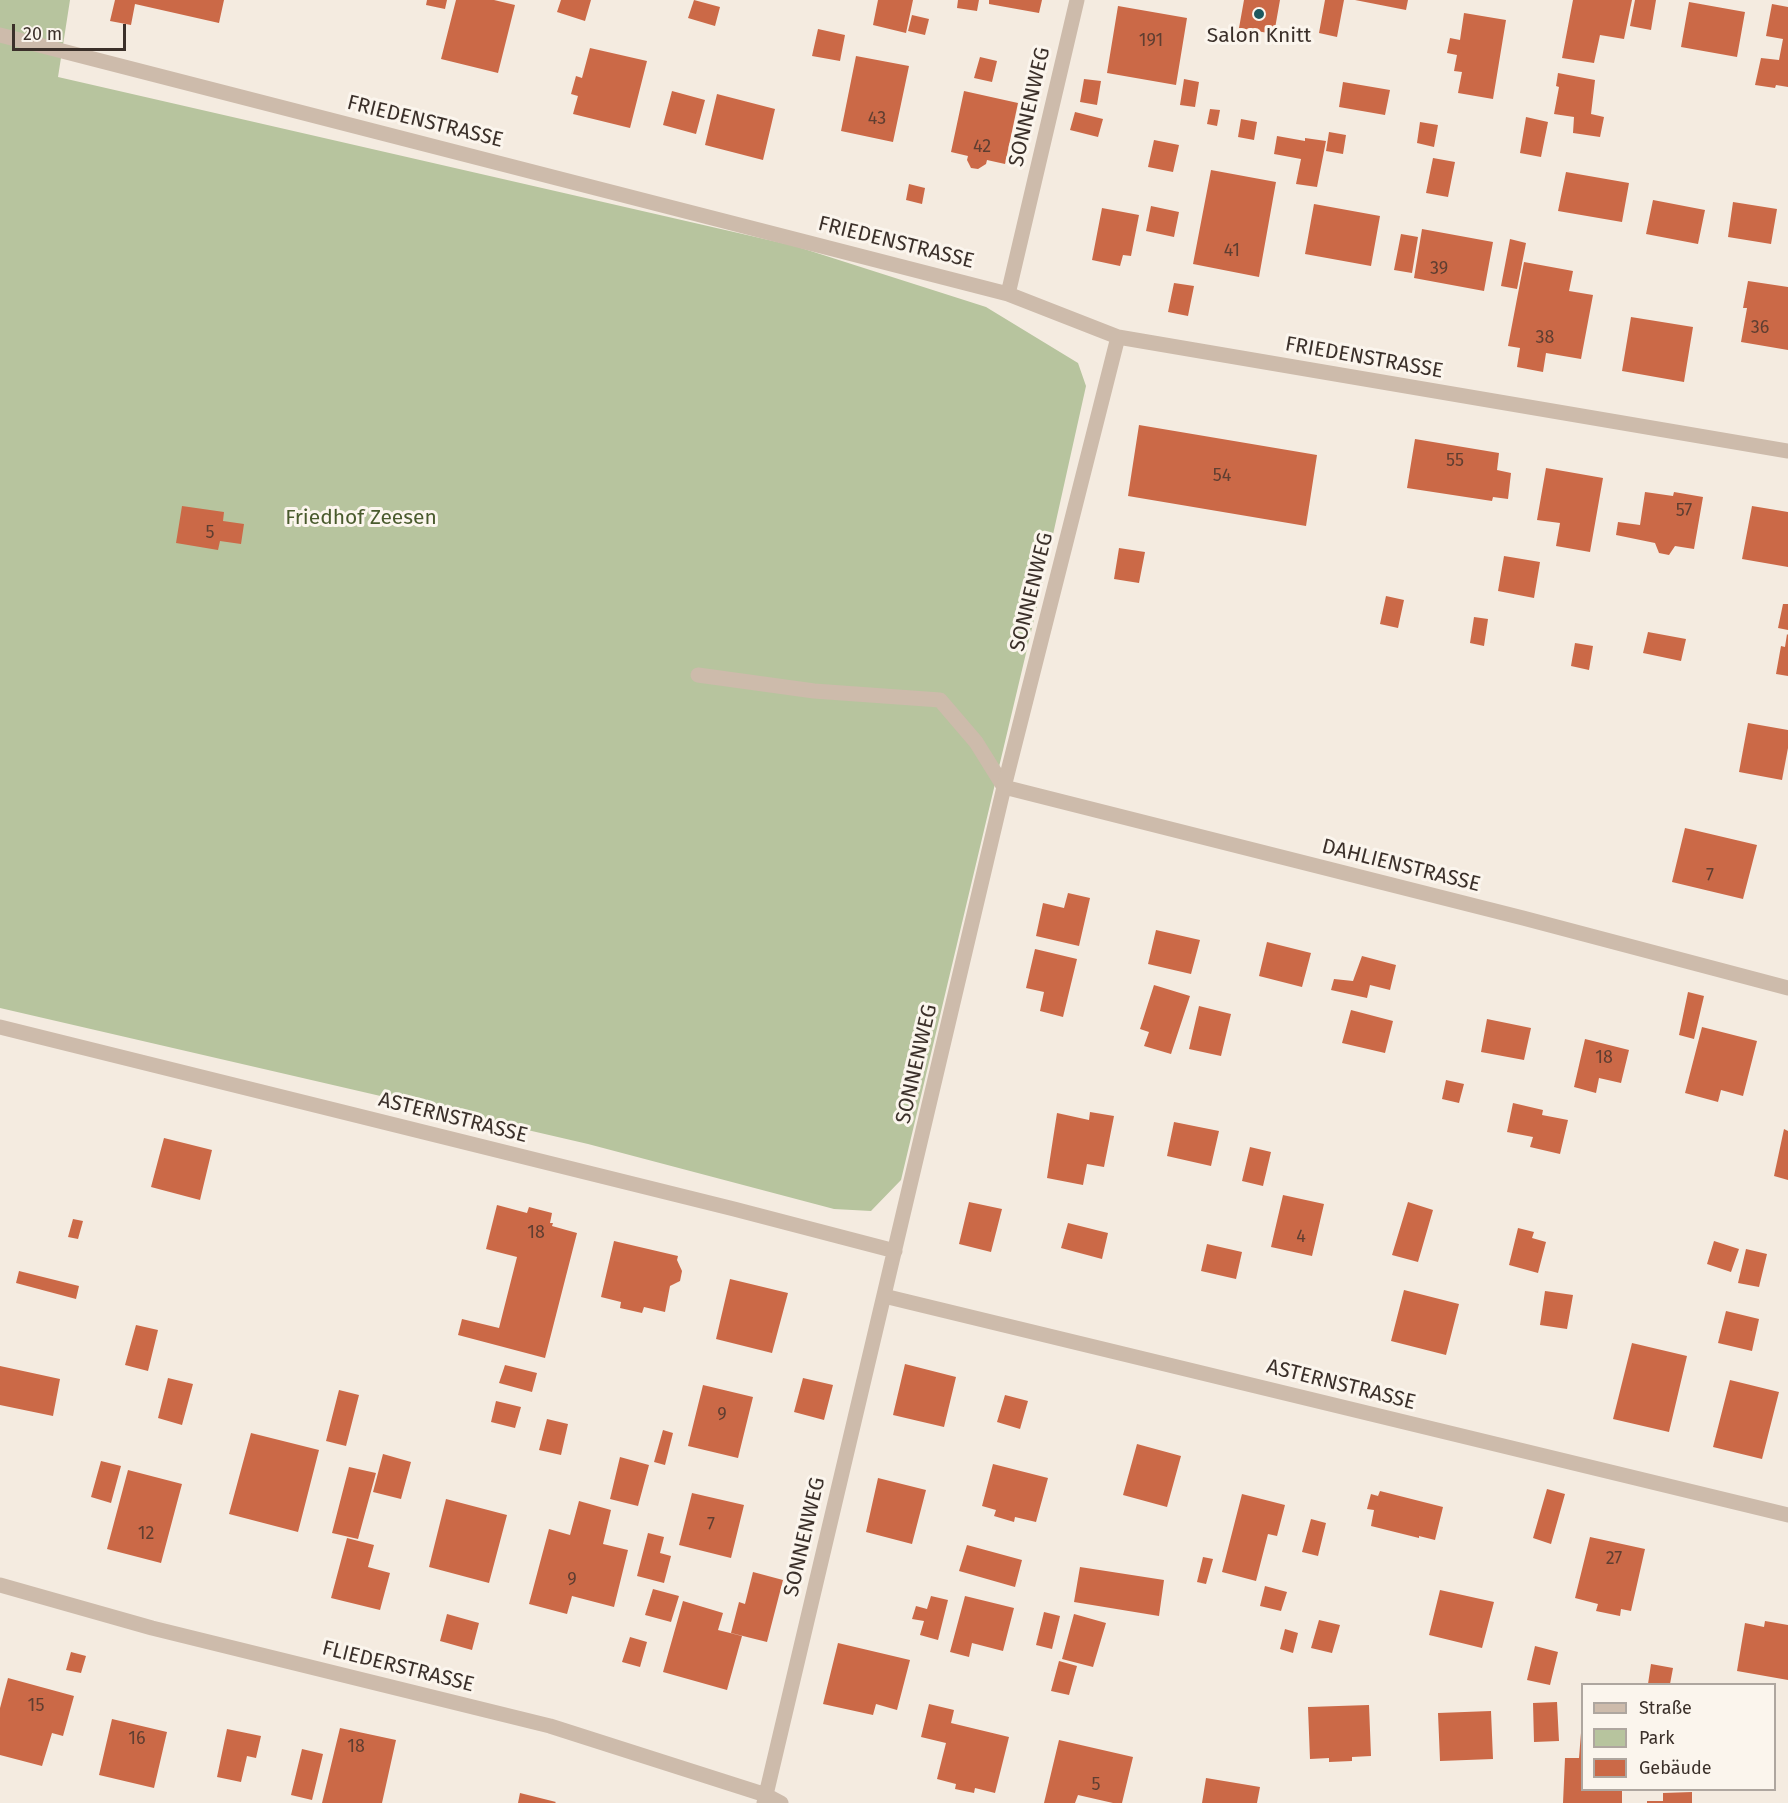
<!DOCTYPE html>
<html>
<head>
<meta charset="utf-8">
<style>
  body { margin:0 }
  #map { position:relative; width:1788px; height:1803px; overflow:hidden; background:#f4ebe0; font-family:"Fira Sans",sans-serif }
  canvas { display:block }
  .legend { position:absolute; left:1581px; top:1683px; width:195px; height:108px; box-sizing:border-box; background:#fbf5ed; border:2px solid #aea69f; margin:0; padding:8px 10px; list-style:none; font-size:18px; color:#3b302a }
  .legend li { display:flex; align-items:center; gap:12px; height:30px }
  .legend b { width:30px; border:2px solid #aea69f }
  .scale { position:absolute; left:12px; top:24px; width:114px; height:27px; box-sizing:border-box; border:3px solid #3b302a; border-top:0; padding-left:8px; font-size:18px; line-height:21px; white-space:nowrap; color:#3b302a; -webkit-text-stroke:4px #fbf5ed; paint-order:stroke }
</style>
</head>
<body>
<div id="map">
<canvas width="1788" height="1803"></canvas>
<ul class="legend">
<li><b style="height:8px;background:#cdbbab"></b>Straße</li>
<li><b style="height:16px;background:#b7c49e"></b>Park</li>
<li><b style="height:16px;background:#cb6947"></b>Gebäude</li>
</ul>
<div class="scale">20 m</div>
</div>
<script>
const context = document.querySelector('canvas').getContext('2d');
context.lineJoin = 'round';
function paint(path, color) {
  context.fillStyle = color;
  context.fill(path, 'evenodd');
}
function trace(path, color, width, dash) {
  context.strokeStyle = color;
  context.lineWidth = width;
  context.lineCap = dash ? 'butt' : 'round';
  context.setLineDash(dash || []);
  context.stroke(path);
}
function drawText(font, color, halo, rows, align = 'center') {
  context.font = font + ' "Fira Sans",sans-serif';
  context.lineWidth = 6;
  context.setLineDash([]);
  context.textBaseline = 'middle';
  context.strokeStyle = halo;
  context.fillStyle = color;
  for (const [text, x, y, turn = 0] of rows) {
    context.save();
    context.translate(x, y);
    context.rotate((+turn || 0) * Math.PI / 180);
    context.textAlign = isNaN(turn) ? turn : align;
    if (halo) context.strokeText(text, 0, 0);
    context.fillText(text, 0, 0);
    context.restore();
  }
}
paint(new Path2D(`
  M0,0H70L58,77L795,246L986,307L1078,363L1086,386L1036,611L901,1180L871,1211L834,1209L588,1144L0,1008Z`), '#b7c49e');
paint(new Path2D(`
  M115,0H224L219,23L135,4L131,25L110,21Z
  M427,0H447L445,9L426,5Z
  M456,0H494L515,5L498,73L441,59Z
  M561,0H591L585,21L557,12Z
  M694,0L720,7L715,26L688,18Z
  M878,0H913L906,33L873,25Z
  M958,0H979L977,11L957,8Z
  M989,0H1042L1039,13L989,4Z
  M1244,0H1280L1274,34L1239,28Z
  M1325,0H1344L1337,37L1319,33Z
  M1355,0H1408L1406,10Z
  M1573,0H1632L1624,39L1600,35L1594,63L1562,58Z
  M1635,0H1656L1651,30L1630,26Z
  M1689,2L1745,12L1737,57L1681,47Z
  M1772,4L1788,7V87L1776,85L1775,88L1755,85L1761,58L1779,60L1783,39L1766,36Z
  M1118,6L1187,18L1176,85L1107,73Z
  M1464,13L1506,20L1493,99L1458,93L1462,72L1454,71L1457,55L1447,53L1450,38L1460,40Z
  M912,15L929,19L925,35L908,31Z
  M818,29L845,35L840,61L812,56Z
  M590,48L647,61L630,128L573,114L578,96L571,94L576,76L582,78Z
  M856,56L909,66L893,142L841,131Z
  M980,57L997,61L992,82L974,78Z
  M1558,73L1595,80L1591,114L1604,117L1600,137L1573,133L1574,117L1554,114L1559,87L1556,86Z
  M1084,79L1101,81L1097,105L1080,102Z
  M1184,79L1199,82L1195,107L1180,105Z
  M1343,82L1390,90L1385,115L1339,107Z
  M672,91L705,100L696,134L663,125Z
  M964,91L1018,103L1005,164L987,160L986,164L978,169L971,168L967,160L968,156L951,152Z
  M717,94L775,109L763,160L705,145Z
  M1210,109L1220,110L1217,126L1207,124Z
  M1075,112L1103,119L1098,137L1070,130Z
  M1526,117L1548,122L1541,157L1520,153Z
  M1241,119L1257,122L1254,140L1238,137Z
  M1420,122L1438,125L1434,147L1417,143Z
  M1329,132L1346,135L1343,154L1326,151Z
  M1277,136L1305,141V138L1326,141L1317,187L1296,184L1301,159L1274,154Z
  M1154,140L1179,145L1173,172L1148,167Z
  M1433,158L1455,162L1448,197L1426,193Z
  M1211,170L1276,182L1259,277L1193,264Z
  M1566,172L1629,183L1622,222L1558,211Z
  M909,184L925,188L922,204L906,200Z
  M1653,200L1705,210L1698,244L1646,234Z
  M1733,202L1777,209L1771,244L1728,237Z
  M1314,204L1380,216L1371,266L1305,254Z
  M1151,206L1179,212L1174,237L1146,231Z
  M1102,208L1139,215L1131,256L1123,255L1120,266L1092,260Z
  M1422,229L1493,242L1484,291L1414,278Z
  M1401,234L1418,237L1412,273L1394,270Z
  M1510,239L1526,243L1517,289L1501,286Z
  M1524,262L1573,271L1569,291L1593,295L1581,359L1546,353L1543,372L1517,367L1520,348L1508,346Z
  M1748,281L1788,287V350L1741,342L1747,308H1743Z
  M1174,283L1194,286L1188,316L1168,312Z
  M1631,317L1693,327L1684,382L1622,371Z
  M1139,425L1317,455L1306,526L1128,496Z
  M1415,439L1499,453L1497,470L1511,473L1508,499L1493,497L1492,501L1407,488Z
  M1546,468L1603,478L1590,552L1556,546L1560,523L1537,520Z
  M1645,492L1673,496L1674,492L1703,497L1694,549L1675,546L1669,555L1659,553L1655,543L1616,535L1618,522L1640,525Z
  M182,506L224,512L223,521L244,524L241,544L220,541L218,550L176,543Z
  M1752,506L1788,512V567L1742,559Z
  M1119,548L1145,552L1139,583L1114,579Z
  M1504,556L1540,562L1534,598L1498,591Z
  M1386,596L1404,600L1398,628L1380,624Z
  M1783,604H1788V630L1778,628Z
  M1474,617L1488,619L1484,646L1470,643Z
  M1648,632L1686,639L1681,661L1643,653Z
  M1787,634L1788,635V676L1776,674L1781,646L1785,647Z
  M1575,643L1593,646L1589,670L1571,666Z
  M1748,723L1788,730V748L1782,780L1739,772Z
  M1685,828L1757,845L1743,899L1672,882Z
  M1068,893L1090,898L1079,946L1036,936L1043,903L1064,908Z
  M1156,930L1200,940L1191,974L1148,964Z
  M1267,942L1311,953L1302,987L1259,976Z
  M1035,949L1077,959L1063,1017L1040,1011L1044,992L1026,988Z
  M1362,956L1396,965L1390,990L1370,985L1367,998L1331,990L1334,979L1353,981Z
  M1154,985L1190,996L1171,1054L1144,1046L1149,1032L1140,1029Z
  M1688,992L1704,996L1694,1039L1679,1035Z
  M1199,1006L1231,1014L1221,1056L1189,1049Z
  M1351,1010L1393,1021L1385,1053L1342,1043Z
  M1487,1019L1531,1028L1524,1060L1481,1052Z
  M1702,1027L1757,1041L1743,1096L1721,1090L1718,1102L1685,1093Z
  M1585,1039L1629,1050L1621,1083L1599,1078L1596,1093L1574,1087Z
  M1446,1080L1464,1084L1459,1103L1442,1099Z
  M1513,1103L1543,1110L1542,1115L1568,1120L1560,1154L1530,1147L1533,1137L1507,1132Z
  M1090,1112L1114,1116L1104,1167L1087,1164L1083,1185L1047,1178L1057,1113L1089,1120Z
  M1174,1122L1219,1131L1211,1166L1167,1156Z
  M1784,1129L1788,1131V1180L1774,1176Z
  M164,1138L212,1150L200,1200L151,1187Z
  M1250,1147L1271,1152L1263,1186L1242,1181Z
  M1283,1195L1324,1204L1312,1256L1271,1247Z
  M969,1202L1002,1209L991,1252L959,1244Z
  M1408,1202L1433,1210L1418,1262L1392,1255Z
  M497,1205L527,1213L529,1207L552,1213L550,1223H553L552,1226L577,1233L545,1358L458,1335L462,1319L499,1328L517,1257L486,1249Z
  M73,1219L83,1221L78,1239L68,1237Z
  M1068,1223L1108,1233L1102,1259L1061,1248Z
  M1518,1228L1534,1232L1532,1238L1546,1242L1538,1273L1509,1265Z
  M614,1241L678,1256L677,1260L682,1271L680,1281L670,1286L665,1312L644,1307L642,1313L620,1308L621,1302L601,1297Z
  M1714,1241L1739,1249L1731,1272L1707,1264Z
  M1207,1244L1242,1252L1236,1279L1201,1271Z
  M1746,1249L1767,1254L1759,1287L1738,1283Z
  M19,1271L79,1286L76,1299L16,1283Z
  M730,1279L788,1293L772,1353L716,1339Z
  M1404,1290L1459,1304L1446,1355L1391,1341Z
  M1545,1291L1573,1295L1567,1329L1540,1325Z
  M1726,1311L1759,1319L1752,1351L1718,1343Z
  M136,1325L158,1330L148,1371L125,1365Z
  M1632,1343L1687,1356L1669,1432L1613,1419Z
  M905,1364L956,1377L944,1427L893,1415Z
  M505,1365L537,1373L532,1392L499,1383Z
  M0,1366L60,1379L53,1416L0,1405Z
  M168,1378L193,1384L182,1425L158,1418Z
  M803,1378L833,1385L824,1420L794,1412Z
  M1730,1380L1779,1392L1762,1459L1713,1447Z
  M703,1385L753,1397L738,1458L688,1446Z
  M339,1390L359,1395L346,1446L326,1441Z
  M1005,1395L1028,1401L1020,1429L997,1422Z
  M496,1401L521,1407L515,1428L491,1422Z
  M547,1419L568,1424L561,1455L539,1450Z
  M663,1430L673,1433L665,1465L654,1462Z
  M251,1433L319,1450L298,1532L229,1514Z
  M1137,1444L1181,1456L1167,1507L1123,1495Z
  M383,1454L411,1462L401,1499L373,1492Z
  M620,1457L649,1465L638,1506L610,1499Z
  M101,1461L121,1466L111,1503L91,1497Z
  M993,1464L1048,1478L1036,1522L1015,1517L1014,1522L994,1516L996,1510L982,1506Z
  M349,1467L376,1473L358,1539L332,1533Z
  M128,1470L182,1484L161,1563L107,1549Z
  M878,1478L926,1490L912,1544L866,1532Z
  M1547,1489L1565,1494L1551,1544L1533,1538Z
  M1380,1491L1443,1507L1435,1540L1419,1536V1538L1371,1526L1374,1510L1367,1509L1371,1494L1378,1496Z
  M692,1493L744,1505L731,1558L679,1545Z
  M1242,1494L1285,1505L1277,1536L1268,1534L1256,1581L1222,1572Z
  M446,1499L507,1515L489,1583L429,1567Z
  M579,1501L611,1510L603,1544L628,1550L614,1607L572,1596L567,1614L529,1604L549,1529L570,1535Z
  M1311,1519L1326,1523L1318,1556L1302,1552Z
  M648,1533L664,1537L660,1553L671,1556L664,1583L637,1576Z
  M1590,1537L1645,1549L1631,1611L1621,1609L1620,1616L1596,1611L1598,1604L1575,1598Z
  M347,1538L374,1545L368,1567L390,1573L380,1610L331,1598Z
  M967,1545L1022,1560L1015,1587L959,1571Z
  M1203,1557L1213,1559L1206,1584L1197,1582Z
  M1080,1567L1164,1580L1159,1616L1074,1602Z
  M753,1572L783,1580L767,1642L731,1633L739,1602L745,1604Z
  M1265,1586L1287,1592L1281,1611L1260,1606Z
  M653,1589L679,1596L671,1622L645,1615Z
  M1440,1590L1494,1602L1482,1648L1429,1635Z
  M931,1596L948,1600L938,1640L920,1635L924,1621L912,1619L916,1606L927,1609Z
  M965,1596L1014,1608L1003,1651L972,1643L969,1657L950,1652Z
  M683,1601L723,1613L718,1630L742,1636L727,1690L663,1672Z
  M1044,1612L1060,1616L1052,1649L1036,1645Z
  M447,1614L479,1623L472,1650L440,1641Z
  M1074,1614L1106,1623L1093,1667L1062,1659Z
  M1319,1620L1340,1625L1332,1653L1311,1648Z
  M1765,1621L1788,1625V1680L1737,1671L1745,1623L1764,1627Z
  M1285,1629L1298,1633L1293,1653L1280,1649Z
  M630,1637L647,1642L640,1667L622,1662Z
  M838,1643L910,1660L897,1710L876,1704L873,1715L823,1704Z
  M1535,1646L1558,1652L1550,1685L1527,1680Z
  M71,1652L86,1656L81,1673L66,1670Z
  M1059,1661L1077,1666L1069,1695L1051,1691Z
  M1651,1664L1673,1668L1670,1684H1648Z
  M8,1678L74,1696L63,1736L52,1733L42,1766L0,1755V1708Z
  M1557,1702L1559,1741L1534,1742L1533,1703Z
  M929,1704L954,1710L951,1723L1009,1737L995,1793L975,1788L974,1793L955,1789L956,1784L937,1779L946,1743L921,1737Z
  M1369,1705L1371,1756L1352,1757V1761L1329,1762V1758L1310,1759L1308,1707Z
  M1491,1711L1493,1759L1440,1761L1438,1713Z
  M112,1719L167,1732L154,1788L99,1775Z
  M340,1728L396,1740L382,1803H322Z
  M227,1729L261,1736L256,1758L247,1756L241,1782L217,1777Z
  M1581,1733H1582V1790H1622V1803H1563L1565,1758H1579Z
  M1059,1740L1133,1757L1122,1803H1113L1078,1795L1075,1803H1044Z
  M302,1749L323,1754L312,1800L291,1795Z
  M1206,1778L1260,1787L1257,1803H1202Z
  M1692,1792V1803H1647V1801H1663V1793Z
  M520,1793L556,1802L555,1803H518Z`), '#cb6947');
trace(new Path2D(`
  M698,675L814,691L940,700L976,742L1004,787`), '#cdbbab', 15);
trace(new Path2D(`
  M0,35L1008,294L1118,337L1788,451
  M1008,294L1077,0
  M1004,787L1523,918L1788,988
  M0,1027L734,1209L895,1251
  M884,1296L1788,1515
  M0,1585L152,1628L550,1726L766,1795L781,1803
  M764,1803L1004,787L1118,337`), '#cdbbab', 15);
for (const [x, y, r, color] of [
  [1259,14,6,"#1d595f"]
]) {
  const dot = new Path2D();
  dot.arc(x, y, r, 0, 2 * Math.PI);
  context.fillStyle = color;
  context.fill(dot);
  trace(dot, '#fbf5ed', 2);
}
drawText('18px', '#5f3e31', null, [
  ["191",1151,41],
  ["43",877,119],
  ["42",982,147],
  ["41",1232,251],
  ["39",1439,269],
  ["36",1760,328],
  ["38",1545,338],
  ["55",1455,461],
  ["54",1222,476],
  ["57",1684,511],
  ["5",210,533],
  ["7",1710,876],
  ["18",1604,1058],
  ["18",536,1233],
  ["4",1301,1237],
  ["9",722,1415],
  ["7",711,1525],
  ["12",146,1534],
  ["27",1614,1559],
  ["9",572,1580],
  ["15",36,1706],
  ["16",137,1739],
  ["18",356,1747],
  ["5",1096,1785]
]);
drawText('21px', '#3b302a', '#fbf5ed', [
  ["Salon Knitt",1259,36]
]);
drawText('21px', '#3b302a', '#fbf5ed', [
  ["SONNENWEG",1030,107,-77],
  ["FRIEDENSTRASSE",425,122,14],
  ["FRIEDENSTRASSE",896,243,14],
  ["FRIEDENSTRASSE",1364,358,10],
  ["SONNENWEG",1032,592,-76],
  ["DAHLIENSTRASSE",1401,866,14],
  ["SONNENWEG",917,1064,-77],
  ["ASTERNSTRASSE",453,1118,14],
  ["ASTERNSTRASSE",1341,1385,14],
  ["SONNENWEG",805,1537,-77],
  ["FLIEDERSTRASSE",398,1667,14]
]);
drawText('21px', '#495a2d', '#fbf5ed', [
  ["Friedhof Zeesen",361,518]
]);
</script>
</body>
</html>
